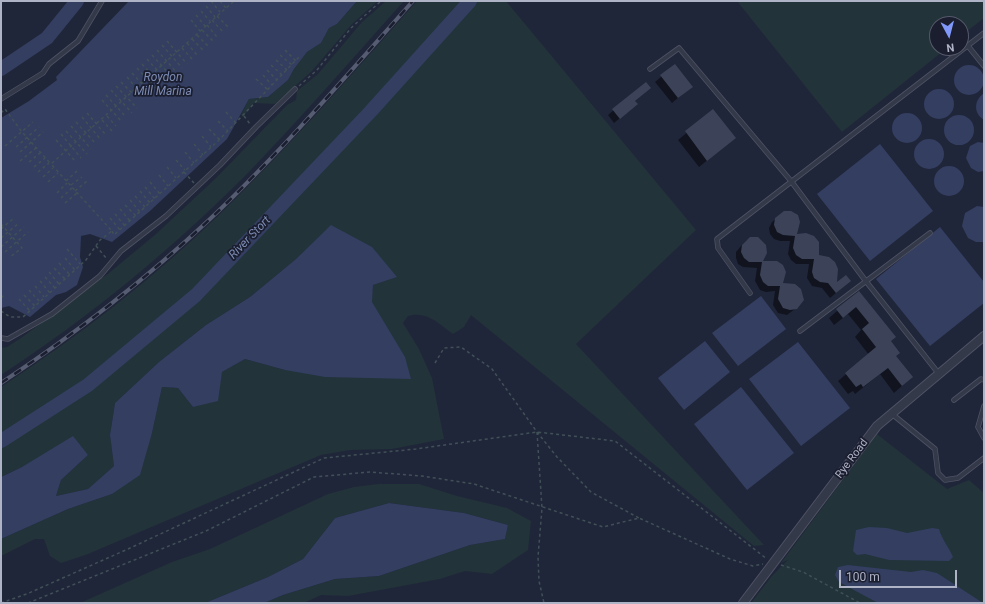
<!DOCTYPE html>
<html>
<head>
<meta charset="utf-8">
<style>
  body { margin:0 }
  #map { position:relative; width:985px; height:604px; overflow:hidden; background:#202639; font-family:Roboto,sans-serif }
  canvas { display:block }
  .frame { position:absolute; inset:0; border:2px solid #afb3c6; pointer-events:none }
  .north { position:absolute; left:929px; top:16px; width:40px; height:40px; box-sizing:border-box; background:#1a1e2e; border:1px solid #565a6b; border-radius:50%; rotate:173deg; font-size:11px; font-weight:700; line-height:16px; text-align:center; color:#afb3c6 }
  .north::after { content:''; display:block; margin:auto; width:14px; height:18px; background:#8098fa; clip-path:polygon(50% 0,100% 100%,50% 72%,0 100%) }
  .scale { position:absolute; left:839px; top:570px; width:118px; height:18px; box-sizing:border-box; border:2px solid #afb3c6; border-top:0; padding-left:5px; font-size:12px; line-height:14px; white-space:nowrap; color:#afb3c6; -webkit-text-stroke:3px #1a1e2e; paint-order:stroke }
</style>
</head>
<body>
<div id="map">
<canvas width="985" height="604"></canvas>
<div class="frame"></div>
<div class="north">N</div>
<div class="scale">100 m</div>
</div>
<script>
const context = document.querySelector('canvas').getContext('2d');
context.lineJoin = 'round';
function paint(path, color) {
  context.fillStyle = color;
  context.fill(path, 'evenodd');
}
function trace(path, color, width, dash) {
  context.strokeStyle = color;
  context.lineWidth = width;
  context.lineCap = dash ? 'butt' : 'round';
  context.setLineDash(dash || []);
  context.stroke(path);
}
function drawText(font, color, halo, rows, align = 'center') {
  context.font = font + ' Roboto,sans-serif';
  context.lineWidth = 3.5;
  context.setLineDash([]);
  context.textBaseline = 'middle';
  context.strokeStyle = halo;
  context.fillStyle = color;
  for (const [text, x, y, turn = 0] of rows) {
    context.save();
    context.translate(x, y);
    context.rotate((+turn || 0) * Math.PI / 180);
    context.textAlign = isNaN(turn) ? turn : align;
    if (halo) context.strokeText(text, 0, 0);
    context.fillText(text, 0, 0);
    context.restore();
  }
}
paint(new Path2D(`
  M357,1H378L352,24L312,71L275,104L254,103L243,117L241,115L249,99L268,97L288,80L294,69L307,52L321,43L329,28L337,24Z
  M386,1H404C352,59 301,118 247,174C172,249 90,317 1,375V348L7,347L21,338L109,273L156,234L215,179L287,105L296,100L297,91L318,74L362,22Z
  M417,1H506L696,230L576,344L764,545L754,546L471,315L464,327L453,334C437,323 428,311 408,316L403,323L419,349L432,378L444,439L392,449L350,450L321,455L88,554L61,563L50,556L44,539H35L1,556V539L68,509L112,494L152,433L162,387L178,388L193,407L222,372L245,359L285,370L383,323L371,302L373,285L396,277L331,226L296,259L250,297L206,325L159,362L115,403L110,435L114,466L88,489L56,496L61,480L88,455L22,467L1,477V387C79,336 153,279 220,214C289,147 353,73 417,1Z
  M737,1H984V18L961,36V24H937V48H947L842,132Z
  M877,434L947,489L969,480L984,493V603H751L771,577L788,560L781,563Z
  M378,484H419L457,496L507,508L531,521L528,550L492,574L465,571L440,579L348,596L321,595L304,603H264L283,595L335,579L379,576L470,545L505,539L508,525L464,513L389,503L335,518L303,559L268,577L205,603H80L172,562L210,549L328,494L354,487Z`), '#22333a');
paint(new Path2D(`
  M129,1H357L337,24L329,28L321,43L307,52L294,69L288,80L268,97L249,99L227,139L150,211L112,242L90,234L81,236L80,257L83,267L77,285L66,292L56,295L30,317L9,306L1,308V118L29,101L57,80L56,77Z
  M954 80a15 15 0 1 1 30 0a15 15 0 1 1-30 0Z
  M924 104a15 15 0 1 1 30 0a15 15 0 1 1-30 0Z
  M984,93V120C973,113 974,100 984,93Z
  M892 128a15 15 0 1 1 30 0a15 15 0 1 1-30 0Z
  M944 130a15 15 0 1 1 30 0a15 15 0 1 1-30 0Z
  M914 154a15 15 0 1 1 30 0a15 15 0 1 1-30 0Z
  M978,142L984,143V171L978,172L971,168L966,158L970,146Z
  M880,144L933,211L870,261L817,194Z
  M934 181a15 15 0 1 1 30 0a15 15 0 1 1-30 0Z
  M977,206L984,207V242H976L968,238L962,226L965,213Z
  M331,225L372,247L397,277L373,285L372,302L405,357L411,379L325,377L285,370L245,359L222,372L218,401L193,407L178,388L162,387L152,433L140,475L112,494L68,509L1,539V477L22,467L73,436L88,455L61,480L56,496L88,489L114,466L110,435L115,403L159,362L206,325L250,297L296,259Z
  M940,227L984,282V303L930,346L876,279Z
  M761,296L786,329L738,366L712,333Z
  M705,341L730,372L684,410L658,378Z
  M798,342L850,408L801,446L749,379Z
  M741,387L794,453L747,490L694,424Z
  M389,503L464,513L508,525L505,539L470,545L379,576L335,579L283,595L264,603H205L268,577L303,559L335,518Z
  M869,527L887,528L907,533L932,528L939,529C942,540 949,547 953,557L949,561L889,560L865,554L857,555L853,551L856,530Z
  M848,565L911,572L923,570L937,573L983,603H878L839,582L835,575L838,567Z`), '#333e61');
paint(new Path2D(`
  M675,65L692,86L672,103L655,82Z
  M646,83L650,88L634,102L631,109L614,123L608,115Z
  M713,111L735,138L699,167L678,140Z
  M784,212L796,236L818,256L836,284L850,281L830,298L822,288L812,286L807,278L809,264H796L791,260L788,254L790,241H780L774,239L770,234L769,228L772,222Z
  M754,238L766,249L762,263L773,261L782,284L799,306L787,315L778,313L773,305L775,291L766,292L760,290L755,281L757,268L743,267L738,264L736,258V252L741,246L747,240Z
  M859,292L890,341L895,356L912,377L894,393L880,374L855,394L853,391L848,394L838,381L869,355L855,337L861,330L848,314L834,325L829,318Z`), '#0007');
trace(new Path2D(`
  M1,69L47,38L77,1
  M1,441L88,385L196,295L371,111L470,1`), '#333e61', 14);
paint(new Path2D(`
  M675,64L693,87L678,98L660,75Z
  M646,82L651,88L635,101L638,104L620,119L612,109Z
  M713,109L736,138L707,161L685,131Z
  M784,211H791L798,215L800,222L797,234L806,233L814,236L819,242V255L829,257L835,262L838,269L837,282L846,275L851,281L836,293L828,283L820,282L814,278L812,272L814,259H802L796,255L793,248L795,236L783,235L777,232L774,225L775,218Z
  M750,237H758L766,245L767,253L763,261H777L783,265L786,272L783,283L795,284L801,289L804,300L797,309L790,310L783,308L778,299L780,286H768L763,282L760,275L762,262H749L744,258L741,252L742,245Z
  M859,291L896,337L891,341L900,353L896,356L913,377L902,386L888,368L863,387L861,384L856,387L845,373L876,347L862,329L869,323L856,307L843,318L836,309Z`), '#3c4359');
const service = new Path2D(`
  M968,46L984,66
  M650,69L679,48L791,181L865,280L939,374
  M1,99L43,73L49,64L78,41L102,1
  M750,293L718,248L717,239L984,33
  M800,331L930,233
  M1,338L8,339L52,314L100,276L121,251L166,216L220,165L256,127L295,89
  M954,400L981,379L984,380
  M984,406L978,427L984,438
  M892,414L935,449L938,473L945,480L958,478L984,458`);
const minor = new Path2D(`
  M743,603L877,426L984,336`);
trace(service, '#4f5364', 5.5);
trace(minor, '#4f5364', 10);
trace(new Path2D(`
  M211,1L220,12
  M220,1L226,8
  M206,6L215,17
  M201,11L210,21
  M196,15L205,26
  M217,16L228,27
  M191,20L200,31
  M212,20L223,32
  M207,25L217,37
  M202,30L213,41
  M197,35L208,46
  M192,39L203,50
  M167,41L187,64
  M187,43L197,55
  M162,45L182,68
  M182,48L192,59
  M157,50L177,73
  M285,50L296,61
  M152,55L172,77
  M280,55L292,65
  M147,59L167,81
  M276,60L287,70
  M142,64L162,86
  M271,65L282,75
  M137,68L157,90
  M267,70L277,80
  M132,73L142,84
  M263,75L272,85
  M127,77L137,89
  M256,79L268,90
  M121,82L132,93
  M116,86L137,108
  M299,86L317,70L351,28L381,1
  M111,90L132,113
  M106,95L126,117
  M102,100L122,122
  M226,112L236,123
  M1,113L5,109L22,132L51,164
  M87,113L106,135
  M107,116L116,126
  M244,116L250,124
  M82,117L101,140
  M102,120L112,131
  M218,121L228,131
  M76,122L96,144
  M71,126L91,149
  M209,129L220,140
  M66,131L87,154
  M61,134L81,158
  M202,136L211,147
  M56,140L76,162
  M194,144L203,155
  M5,146L33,122
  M16,147L39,127
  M20,152L43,132
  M185,152L194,163
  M176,160L185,170
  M20,161L36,148
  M29,162L40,153
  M34,167L45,158
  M167,167L176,178
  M38,172L49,163
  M184,172L194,183
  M159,175L168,186
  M43,177L53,168
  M66,181L77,171
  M48,182L58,173
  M150,182L160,194
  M71,185L82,177
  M145,187L155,199
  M75,191L87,181
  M140,191L150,203
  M57,193L67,183
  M135,196L145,207
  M61,198L72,188
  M130,200L140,212
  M65,203L77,193
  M125,205L136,216
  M120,209L130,221
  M115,214L125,226
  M110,218L120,230
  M1,224L22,248L10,257
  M1,229L14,218
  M112,231L114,235L218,141L299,57
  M1,238L19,223
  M96,246L107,259
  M1,247L24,227
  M67,249L80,264
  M5,252L28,232
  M65,258L75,270
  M59,263L70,275
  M54,268L65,279
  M49,272L59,284
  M45,277L55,288
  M40,281L50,293
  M35,286L44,297
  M29,290L40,302
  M24,295L35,306
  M1,298L5,294
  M19,299L30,311
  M1,311L10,317H23L86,260L100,240L112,231L51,164L234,1
  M435,363L444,348L461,347L492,369L537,432L557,457L591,492L639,518
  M537,432L542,508L538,557L539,581L544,603
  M781,565L803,572L860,603
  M1,603L29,593L128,549L324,458L416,449L537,432L615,441L767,559
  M28,603L206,531L314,477L370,472L422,476L474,484L603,527L639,518L730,559L753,566L763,564`), '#405057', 1.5, [3, 3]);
trace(service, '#343949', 4);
trace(minor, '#343949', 8);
const rail = new Path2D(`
  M1,383C75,334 145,280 210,219C282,151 347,75 413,1`);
trace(rail, '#565c71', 4);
trace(rail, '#1a1e2e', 2.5, [8]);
drawText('11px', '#afb3c6', '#1a1e2e', [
  ["Rye Road",852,459,-53]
]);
drawText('italic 12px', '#7d8bb3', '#1a1e2e', [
  ["Roydon",163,78],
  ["Mill Marina",163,92],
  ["River Stort",250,238,-46]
]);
</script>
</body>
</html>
